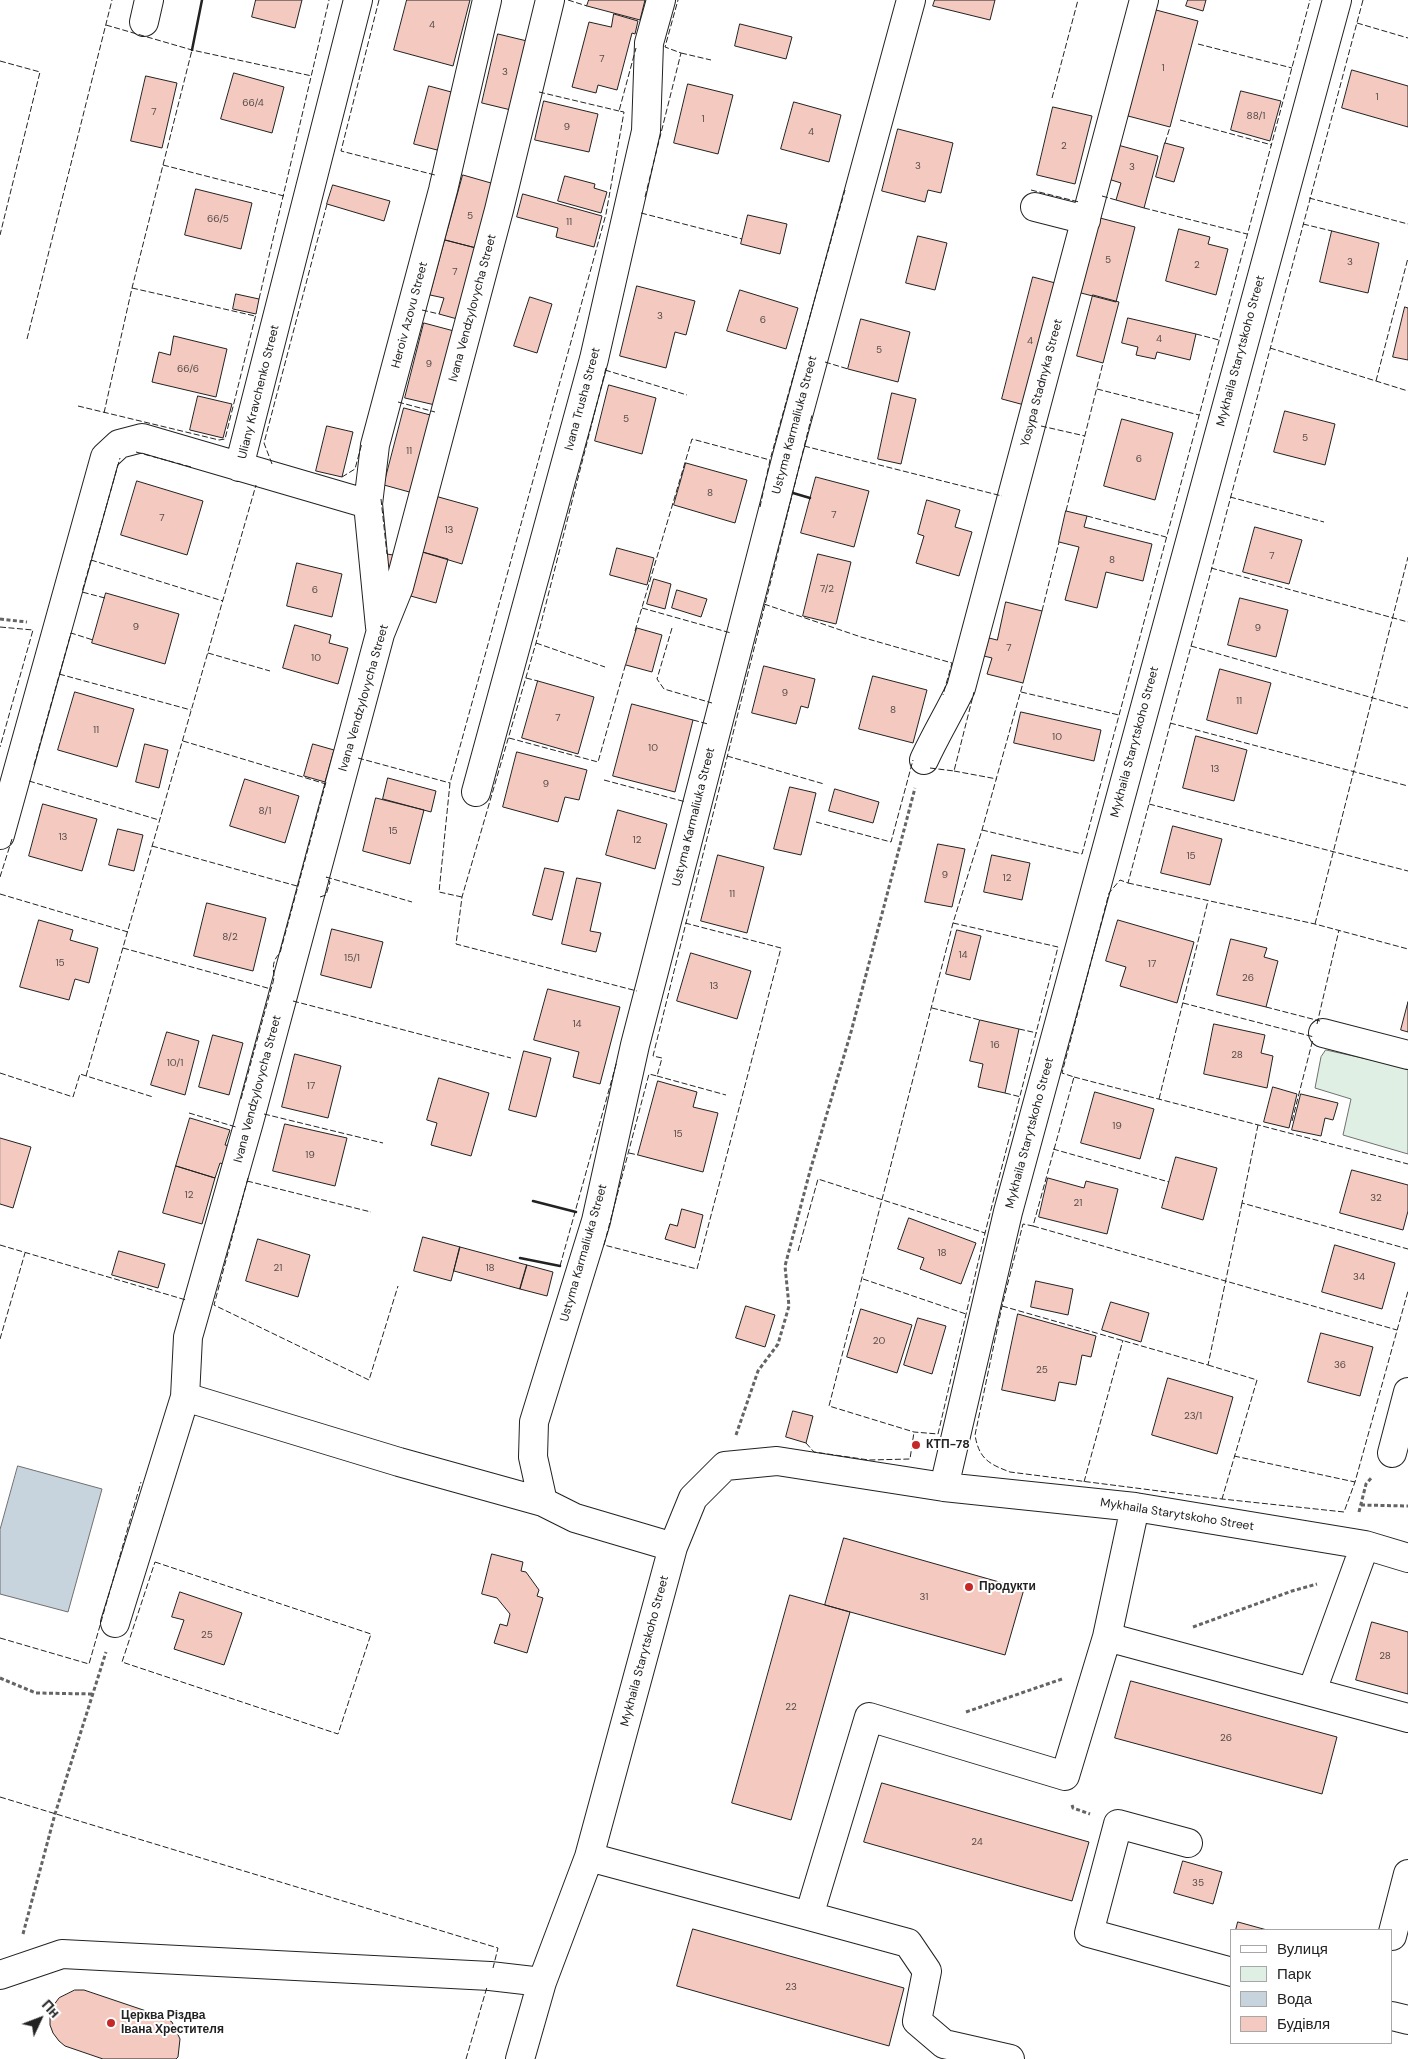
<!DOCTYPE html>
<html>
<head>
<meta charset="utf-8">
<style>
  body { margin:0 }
  #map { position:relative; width:1408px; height:2059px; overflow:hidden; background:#fff; font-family:"DM Sans",sans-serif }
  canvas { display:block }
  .legend { position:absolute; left:1230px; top:1929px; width:162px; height:115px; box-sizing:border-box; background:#fff; border:1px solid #a7a7a7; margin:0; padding:6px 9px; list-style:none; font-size:15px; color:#222 }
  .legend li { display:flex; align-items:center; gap:10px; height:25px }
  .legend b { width:25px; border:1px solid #a7a7a7 }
  .north { position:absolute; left:15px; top:1994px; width:50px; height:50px; -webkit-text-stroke:4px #fff; paint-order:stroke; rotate:47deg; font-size:14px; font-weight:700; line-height:20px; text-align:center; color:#222 }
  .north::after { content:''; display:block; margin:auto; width:18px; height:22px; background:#222; clip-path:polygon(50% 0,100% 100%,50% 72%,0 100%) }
</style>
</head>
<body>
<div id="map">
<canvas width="1408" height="2059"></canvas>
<ul class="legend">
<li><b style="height:6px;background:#fff"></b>Вулиця</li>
<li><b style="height:14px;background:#e0efe3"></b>Парк</li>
<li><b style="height:14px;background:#c7d3dd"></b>Вода</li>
<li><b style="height:14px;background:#f3c9c0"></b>Будівля</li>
</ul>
<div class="north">Пн</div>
</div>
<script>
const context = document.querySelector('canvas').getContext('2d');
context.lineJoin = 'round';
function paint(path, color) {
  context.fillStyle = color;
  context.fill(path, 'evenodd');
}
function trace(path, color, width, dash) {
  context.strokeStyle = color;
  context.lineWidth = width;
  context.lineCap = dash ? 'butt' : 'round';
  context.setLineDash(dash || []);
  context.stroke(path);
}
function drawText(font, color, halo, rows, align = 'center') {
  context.font = font + ' "DM Sans",sans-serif';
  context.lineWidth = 4;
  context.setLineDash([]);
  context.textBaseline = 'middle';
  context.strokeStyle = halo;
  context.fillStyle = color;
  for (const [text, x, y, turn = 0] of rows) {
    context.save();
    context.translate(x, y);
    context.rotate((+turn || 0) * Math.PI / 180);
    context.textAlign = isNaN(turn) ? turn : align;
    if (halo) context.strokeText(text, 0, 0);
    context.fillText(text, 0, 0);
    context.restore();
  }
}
const green = new Path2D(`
  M1326,1050L1408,1068V1154L1343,1135L1351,1099L1315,1088L1321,1057Z`);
paint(green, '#e0efe3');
trace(green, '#6f6f6f', 1);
const water = new Path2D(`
  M18,1466L102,1489L68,1612L0,1594V1530Z`);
paint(water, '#c7d3dd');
trace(water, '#6f6f6f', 1);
const building = new Path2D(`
  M256,0H302L295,28L252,17Z
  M407,0H470L453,66L394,50Z
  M589,0H645L640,20L587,6Z
  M935,0H995L990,20L933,6Z
  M1188,0H1206L1203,11L1186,6Z
  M1156,10L1198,21L1170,127L1128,116Z
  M614,14L638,21L635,34L632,33L617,90L598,85L596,93L572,87L589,22L611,27Z
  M740,24L792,37L786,59L735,46Z
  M498,34L527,41L511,110L482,103Z
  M1352,70L1408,86V127L1342,108Z
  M234,73L284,87L272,133L221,119Z
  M146,76L177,83L162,148L131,141Z
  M688,84L733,95L718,154L674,143Z
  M429,86L455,93L441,151L414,144Z
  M1241,91L1281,101L1270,141L1231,130Z
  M544,101L598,114L589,152L535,140Z
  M794,102L841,115L829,162L781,149Z
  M1053,107L1092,116L1075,184L1037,175Z
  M898,129L953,143L941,193L928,190L925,202L882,191Z
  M1165,143L1184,148L1174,182L1156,177Z
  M1114,144L1158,156L1144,208L1116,200L1121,183L1105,178Z
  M463,175L498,185L480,249L445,240Z
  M565,176L595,184L594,188L607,192L601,213L558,201Z
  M333,185L390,201L384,221L327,204Z
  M196,189L252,203L241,249L185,235Z
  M523,194L602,216L594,247L556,237L558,228L517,217Z
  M748,215L787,224L780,254L741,244Z
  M1100,218L1135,227L1116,302L1081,293Z
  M1179,229L1210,237L1208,244L1228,249L1216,295L1166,281Z
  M1332,231L1379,243L1368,293L1320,282Z
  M918,236L947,243L935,290L906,283Z
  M445,240L480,249L461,320L439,314L444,298L430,295Z
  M1033,277L1059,284L1028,406L1002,399Z
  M637,286L695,301L686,335L675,332L666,368L620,356Z
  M740,290L798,308L786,349L727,331Z
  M236,294L259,299L256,314L233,309Z
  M1093,295L1119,302L1103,363L1077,356Z
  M530,297L552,304L537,353L514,346Z
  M1405,307L1408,308V360L1393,357Z
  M1128,318L1196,334L1190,360L1157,352L1155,359L1136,355L1138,347L1122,343Z
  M861,319L910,332L898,382L848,369Z
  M424,323L454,331L435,405L405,398Z
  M174,336L227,349L216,397L152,382L159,352L170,355Z
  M609,385L656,398L642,454L595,441Z
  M892,393L916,399L901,464L878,459Z
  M198,396L232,404L223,438L190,430Z
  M404,408L434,416L413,493L384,485Z
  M1285,411L1335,424L1325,465L1274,452Z
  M1122,419L1173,433L1155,500L1104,486Z
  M327,426L353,432L342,477L316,471Z
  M686,463L747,480L735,523L674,505Z
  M816,477L869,491L854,547L801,533Z
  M137,481L203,501L187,555L121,535Z
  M435,496L478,508L462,564L419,551Z
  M927,500L960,510L955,527L972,532L959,576L916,563L924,536L918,534Z
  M1066,511L1087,516L1084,527L1152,544L1143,581L1106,572L1097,608L1065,600L1079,547L1059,542Z
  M1255,527L1302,540L1289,584L1243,572Z
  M617,548L654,558L647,585L610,575Z
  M419,551L448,559L436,603L407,595Z
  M387,554L399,556L395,572L384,570Z
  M818,554L851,562L836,624L803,616Z
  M297,563L342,574L332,617L287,606Z
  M654,579L671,584L665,609L647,604Z
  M677,590L707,599L701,617L672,608Z
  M106,593L179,614L165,664L92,643Z
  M1240,598L1288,610L1276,657L1228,645Z
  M1006,602L1042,611L1023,683L987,674L992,658L984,656L989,638L997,640Z
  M295,625L331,635L329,643L348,648L338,684L283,668Z
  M637,628L662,635L652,672L626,665Z
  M764,666L815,679L808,708L801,706L796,724L752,713Z
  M1220,669L1271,683L1257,734L1207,720Z
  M873,676L927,690L913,743L859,729Z
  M538,681L594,697L578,754L522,738Z
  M75,692L134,709L117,767L58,750Z
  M632,704L693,720L675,792L613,776Z
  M1021,712L1101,730L1094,761L1014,743Z
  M1196,736L1247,750L1234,801L1183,788Z
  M145,744L168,750L159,788L136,782Z
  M313,744L334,750L325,782L304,776Z
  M517,752L587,770L579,800L565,797L558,822L503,807Z
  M388,778L436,791L431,812L383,799Z
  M245,779L299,796L285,843L230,826Z
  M790,787L816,793L801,855L774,849Z
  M835,789L879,802L873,823L829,811Z
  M376,798L424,810L410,864L363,851Z
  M43,804L97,819L82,871L29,856Z
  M618,810L667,824L655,869L606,855Z
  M1173,826L1222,839L1210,885L1161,873Z
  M118,829L143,835L134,871L109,865Z
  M938,844L965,849L952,907L925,902Z
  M718,855L764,867L747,933L701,921Z
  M992,855L1030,863L1022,900L984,892Z
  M545,868L564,872L552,920L533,915Z
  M577,878L601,883L590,931L601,933L596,952L562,944Z
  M207,903L266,918L253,971L194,956Z
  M39,920L73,930L70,940L98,948L89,983L75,979L69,1000L20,987Z
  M1118,920L1194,942L1177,1003L1120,986L1126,967L1106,961Z
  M332,929L383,942L371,988L321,975Z
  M957,930L981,936L970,980L946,974Z
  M1231,939L1267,948L1264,957L1278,961L1266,1007L1217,995Z
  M691,953L751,971L737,1019L677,1001Z
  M548,989L620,1007L600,1084L573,1077L579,1052L534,1040Z
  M1408,1002V1032L1401,1030Z
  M980,1020L1019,1029L1005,1093L978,1087L983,1064L970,1061Z
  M1214,1024L1265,1035L1261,1053L1273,1056L1267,1088L1204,1074Z
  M167,1032L199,1041L185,1095L151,1085Z
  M213,1035L243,1043L229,1095L199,1087Z
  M524,1051L551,1058L536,1117L509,1110Z
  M295,1054L341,1066L328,1118L282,1107Z
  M439,1078L489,1093L471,1156L431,1145L437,1123L427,1120Z
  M658,1081L697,1092L693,1107L718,1113L703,1172L638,1155Z
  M1273,1087L1297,1094L1289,1128L1264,1122Z
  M1095,1092L1154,1109L1140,1159L1081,1143Z
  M1301,1094L1338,1103L1333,1120L1325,1118L1321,1136L1292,1130Z
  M190,1118L230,1130L225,1145L231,1146L226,1165L220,1163L215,1178L176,1166Z
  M285,1124L347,1138L335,1186L273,1171Z
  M0,1138L31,1147L13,1208L0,1204Z
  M1176,1157L1217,1168L1203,1220L1162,1208Z
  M176,1166L215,1178L202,1224L163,1213Z
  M1352,1170L1408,1185V1211L1403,1230L1340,1213Z
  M1048,1178L1084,1188L1086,1181L1118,1189L1107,1234L1039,1217Z
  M682,1209L703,1215L695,1248L665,1239L670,1224L677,1226Z
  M909,1218L976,1243L961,1284L920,1269L924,1258L898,1249Z
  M423,1237L460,1247L451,1281L414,1271Z
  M258,1239L310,1255L298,1297L246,1281Z
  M1335,1245L1395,1263L1382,1309L1322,1292Z
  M460,1247L527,1265L520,1289L454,1271Z
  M119,1251L165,1264L158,1288L112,1275Z
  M527,1265L553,1272L547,1296L520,1289Z
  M1036,1281L1073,1289L1068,1315L1031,1307Z
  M1111,1302L1149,1313L1141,1342L1102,1330Z
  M746,1306L775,1315L765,1347L736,1338Z
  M861,1309L912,1325L897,1373L847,1357Z
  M1018,1314L1096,1336L1091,1357L1082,1355L1076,1385L1059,1382L1055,1401L1002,1390Z
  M918,1318L946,1326L932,1374L904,1365Z
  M1321,1333L1373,1347L1360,1396L1308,1382Z
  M1168,1378L1233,1397L1217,1454L1152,1435Z
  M793,1411L813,1416L806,1443L786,1437Z
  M844,1538L1024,1589L1005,1655L825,1605Z
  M492,1554L523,1562L521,1571L526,1572L539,1590L537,1596L543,1598L527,1653L494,1643L500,1624L507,1626L510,1614L497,1598L482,1594Z
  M180,1592L242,1613L224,1665L174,1649L184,1620L172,1617Z
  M790,1595L850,1612L791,1820L732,1803Z
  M1372,1622L1408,1632V1694L1356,1680Z
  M1131,1681L1337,1737L1322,1794L1115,1738Z
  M882,1783L1089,1842L1072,1901L864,1842Z
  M1183,1861L1222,1872L1213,1904L1174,1893Z
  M1238,1922L1267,1930H1236Z
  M693,1929L904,1988L889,2046L677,1986Z
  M75,1990H84L164,2017L172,2022L180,2039L178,2057L176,2059H103L65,2046L59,2041L53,2033L50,2025V2015L53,2006L59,1998Z`);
paint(building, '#f3c9c0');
trace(building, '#222', 1);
const minor = new Path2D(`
  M144,22L149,0
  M1035,207L1086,220
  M239,467L358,0
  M380,627L368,504L375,445L443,190L487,0
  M924,760C935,736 949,713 961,688L1144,0
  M476,792L594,359L646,131L649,43L661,0
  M0,835L105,457L119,444L142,438L368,504
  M1323,1033L1408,1055
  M185,1397L399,1462L543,1502
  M1392,1453L1408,1392
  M944,1487L1008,1212L1337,0
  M673,1547L575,1518L543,1502L533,1457L534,1422L596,1221L635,1045L787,456L911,0
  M115,1623L185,1397L188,1337L249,1122L380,634L399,587L499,210L550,0
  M1107,1637L1135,1507
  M1312,1691L1365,1545
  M1188,1843L1118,1824L1089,1933L1232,1972
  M589,1857L809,1916L869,1717L1065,1776L1107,1637L1408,1718
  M809,1916L908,1943L927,1971L917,2021L944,2044L1010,2059
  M1392,1936L1408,1874
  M0,1975L62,1954L490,1976L542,1982
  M1392,2016L1408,2020
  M520,2059L542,1982L589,1857L673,1547L693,1498L725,1466L777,1461L944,1487L1135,1507L1365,1545L1408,1558`);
trace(minor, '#222', 30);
trace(new Path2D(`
  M0,619L27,622
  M736,1435L758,1371L778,1344L789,1306L785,1266L810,1171L851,1032L915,788
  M1361,1505L1408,1506
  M1359,1512L1366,1484L1372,1477
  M1193,1627L1292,1591L1317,1584
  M0,1678L36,1693L94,1694
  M966,1712L1062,1679
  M1072,1805L1073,1808L1090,1814
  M23,1934L55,1814L106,1652`), '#646464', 3, [4, 2.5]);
trace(minor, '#fff', 28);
trace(new Path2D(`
  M379,0L341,151L435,175
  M568,0L587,6
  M1363,0L1128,883L1120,880L1109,893L1062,1073L1074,1077L1033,1226L1023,1224L1002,1306L975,1435C979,1459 989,1464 1010,1472L1222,1499L1344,1512L1355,1482L1408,1291
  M1357,23L1408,38
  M106,25L192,50L312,76
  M1198,44L1292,68
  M681,53L711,60
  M0,61L40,72L0,235
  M539,92L619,111
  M1052,98L1078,0
  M1180,120L1272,145
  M1165,143L1170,127
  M163,165L284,196
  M1031,190L1079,202
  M1102,196L1116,200
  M645,197L681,53L665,47L678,0
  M1309,198L1408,224
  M1144,208L1247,234
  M641,213L742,239
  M1303,224L1332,231
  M132,288L255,316
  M259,299L329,0
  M422,310L439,314
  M1196,334L1219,340
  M27,339L112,0
  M1270,348L1408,391
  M825,362L848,369
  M606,368L536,643L462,897L456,944L637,991
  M605,370L687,395
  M1376,381L1408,258
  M1097,389L1199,415
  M398,402L435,412
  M78,406L219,440L225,439L256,314
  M104,413L132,288L192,50
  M1041,426L1085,436
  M804,446L1002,496
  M136,452L191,467
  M272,464L264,443L327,204
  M342,477L355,469L362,443
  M1230,497L1324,522
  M381,499L387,554
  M760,507L770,460L845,190
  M1066,511L1103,363
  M1087,516L1166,537
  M91,560L223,601
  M1211,568L1408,622
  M105,598L82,592L120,458
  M764,604L861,637L952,663L943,695
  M642,608L731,633
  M1042,611L1059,542
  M0,627L33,630L0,747
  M672,628L657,679L664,689L712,703
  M635,631L692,439L770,460
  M536,643L605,667
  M1191,646L1408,708
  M208,653L270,671
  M59,674L191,710
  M526,678L538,681
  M1021,692L1119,715
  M693,720L708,724
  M1170,723L1408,786
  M509,738L598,762L626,663
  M183,741L326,784
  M727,756L824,784
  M358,758L450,783
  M34,765L71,633L93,640
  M930,768L954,771L974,692
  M954,771L997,779
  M604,780L686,802
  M29,781L159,820
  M1149,804L1408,871
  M816,822L891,842L913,760
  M982,830L1082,854L1310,0
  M152,846L297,886
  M0,877L12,839
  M326,877L412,902
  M1128,883L1315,924L1408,949
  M0,894L128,932
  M320,897L326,895L330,882L326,877
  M462,897L439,892L450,783L606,214L624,112L619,111L636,48
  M685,923L781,948L697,1269L604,1245L649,1074L657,1076L662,1058L653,1056L812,415
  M953,923L1058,947L985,1233L938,1434L914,1432L829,1406L953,923L982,830L1023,683
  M1315,924L1408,557
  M123,948L271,989
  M293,1001L511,1058
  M1183,1003L1314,1037
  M1266,1007L1320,1021
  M932,1008L980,1020
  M1317,1024L1339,930
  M1019,1029L1037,1033
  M0,1073L73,1097L80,1074L153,1097
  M86,1076L256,485
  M657,1076L726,1095
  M1074,1077L1408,1164
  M1005,1093L1021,1097
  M241,1099L271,989C272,986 274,980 274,976C273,967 272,961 280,953L326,782
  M1159,1099L1208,901
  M189,1113L236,1127V1129
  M264,1114L383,1143
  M1292,1121L1313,1039
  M1258,1125L1242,1203L1408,1249
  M1053,1149L1169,1182
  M629,1153L638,1155
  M248,1178L214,1305L369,1380L398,1286
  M247,1181L371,1212
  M1033,1226L1397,1330
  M0,1245L186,1300
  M798,1251L818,1179L985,1233
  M560,1266L617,1061
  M863,1279L966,1314
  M1002,1306L1208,1365L1242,1203
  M0,1339L25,1253
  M1208,1365L1257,1380L1222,1499
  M806,1443L814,1452L869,1460L910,1459L914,1432
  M1234,1456L1355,1482
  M1084,1482L1123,1340
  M155,1562L371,1634L338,1734L122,1662Z
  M0,1638L89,1664L141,1482
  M0,1797L498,1948L493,1968
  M466,2059L487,1987`), '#222', 1, [6, 2.5]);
trace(new Path2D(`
  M192,50L202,0
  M793,493L810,498
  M533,1201L576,1212
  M520,1258L560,1266`), '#222', 2.5);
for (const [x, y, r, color] of [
  [916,1445,5,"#c62828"],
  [969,1587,5,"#c62828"],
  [111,2023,5,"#c62828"]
]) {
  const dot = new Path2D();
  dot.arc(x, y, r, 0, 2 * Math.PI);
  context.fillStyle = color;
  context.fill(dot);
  trace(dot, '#fff', 2);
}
drawText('10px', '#564c4a', null, [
  ["4",432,25],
  ["7",602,59],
  ["1",1163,68],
  ["3",505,72],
  ["1",1377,97],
  ["66/4",253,103],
  ["7",154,112],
  ["88/1",1256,116],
  ["1",703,119],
  ["9",567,127],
  ["4",811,132],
  ["2",1064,146],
  ["3",918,166],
  ["3",1132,167],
  ["5",470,216],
  ["66/5",218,219],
  ["11",569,222],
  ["5",1108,260],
  ["3",1350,262],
  ["2",1197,265],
  ["7",455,272],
  ["3",660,316],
  ["6",763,320],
  ["4",1159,339],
  ["4",1030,341],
  ["5",879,350],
  ["9",429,364],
  ["66/6",188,369],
  ["5",626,419],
  ["5",1305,438],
  ["11",409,451],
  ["6",1139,459],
  ["8",710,493],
  ["7",834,515],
  ["7",162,518],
  ["13",449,530],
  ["7",1272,556],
  ["8",1112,560],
  ["7/2",827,589],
  ["6",315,590],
  ["9",136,627],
  ["9",1258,628],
  ["7",1009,648],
  ["10",316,658],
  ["9",785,693],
  ["11",1239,701],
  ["8",893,710],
  ["7",558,718],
  ["11",96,730],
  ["10",1057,737],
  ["10",653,748],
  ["13",1215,769],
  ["9",546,784],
  ["8/1",265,811],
  ["15",393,831],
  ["13",63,837],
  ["12",637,840],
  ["15",1191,856],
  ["9",945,875],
  ["12",1007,878],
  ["11",732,894],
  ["8/2",230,937],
  ["14",963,955],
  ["15/1",352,958],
  ["15",60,963],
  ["17",1152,964],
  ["26",1248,978],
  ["13",714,986],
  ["14",577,1024],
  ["16",995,1045],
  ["28",1237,1055],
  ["10/1",175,1063],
  ["17",311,1086],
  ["19",1117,1126],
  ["15",678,1134],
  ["19",310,1155],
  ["12",189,1195],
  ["32",1376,1198],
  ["21",1078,1203],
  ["18",942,1253],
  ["21",278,1268],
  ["18",490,1268],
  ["34",1359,1277],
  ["20",879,1341],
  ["36",1340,1365],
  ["25",1042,1370],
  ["23/1",1193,1416],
  ["31",924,1597],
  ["25",207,1635],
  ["28",1385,1656],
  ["22",791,1707],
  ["26",1226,1738],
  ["24",977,1842],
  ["35",1198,1883],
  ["23",791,1987]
]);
drawText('12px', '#222', '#fff', [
  ["Ivana Vendzylovycha Street",473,308,-75],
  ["Heroiv Azovu Street",410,315,-75],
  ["Mykhaila Starytskoho Street",1241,351,-75],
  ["Yosypa Stadnyka Street",1042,383,-75],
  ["Uliany Kravchenko Street",259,392,-76],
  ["Ivana Trusha Street",583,399,-75],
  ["Ustyma Karmaliuka Street",795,425,-75],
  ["Ivana Vendzylovycha Street",364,698,-74],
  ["Mykhaila Starytskoho Street",1135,742,-75],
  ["Ustyma Karmaliuka Street",694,817,-76],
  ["Ivana Vendzylovycha Street",258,1089,-75],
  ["Mykhaila Starytskoho Street",1030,1133,-75],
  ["Ustyma Karmaliuka Street",584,1253,-74],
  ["Mykhaila Starytskoho Street",1177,1515,9],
  ["Mykhaila Starytskoho Street",645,1651,-75]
]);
drawText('bold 12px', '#222', '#fff', [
  ["КТП-78",926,1445],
  ["Продукти",979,1587],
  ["Церква Різдва",121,2016],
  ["Івана Хрестителя",121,2030]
], 'left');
</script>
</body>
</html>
